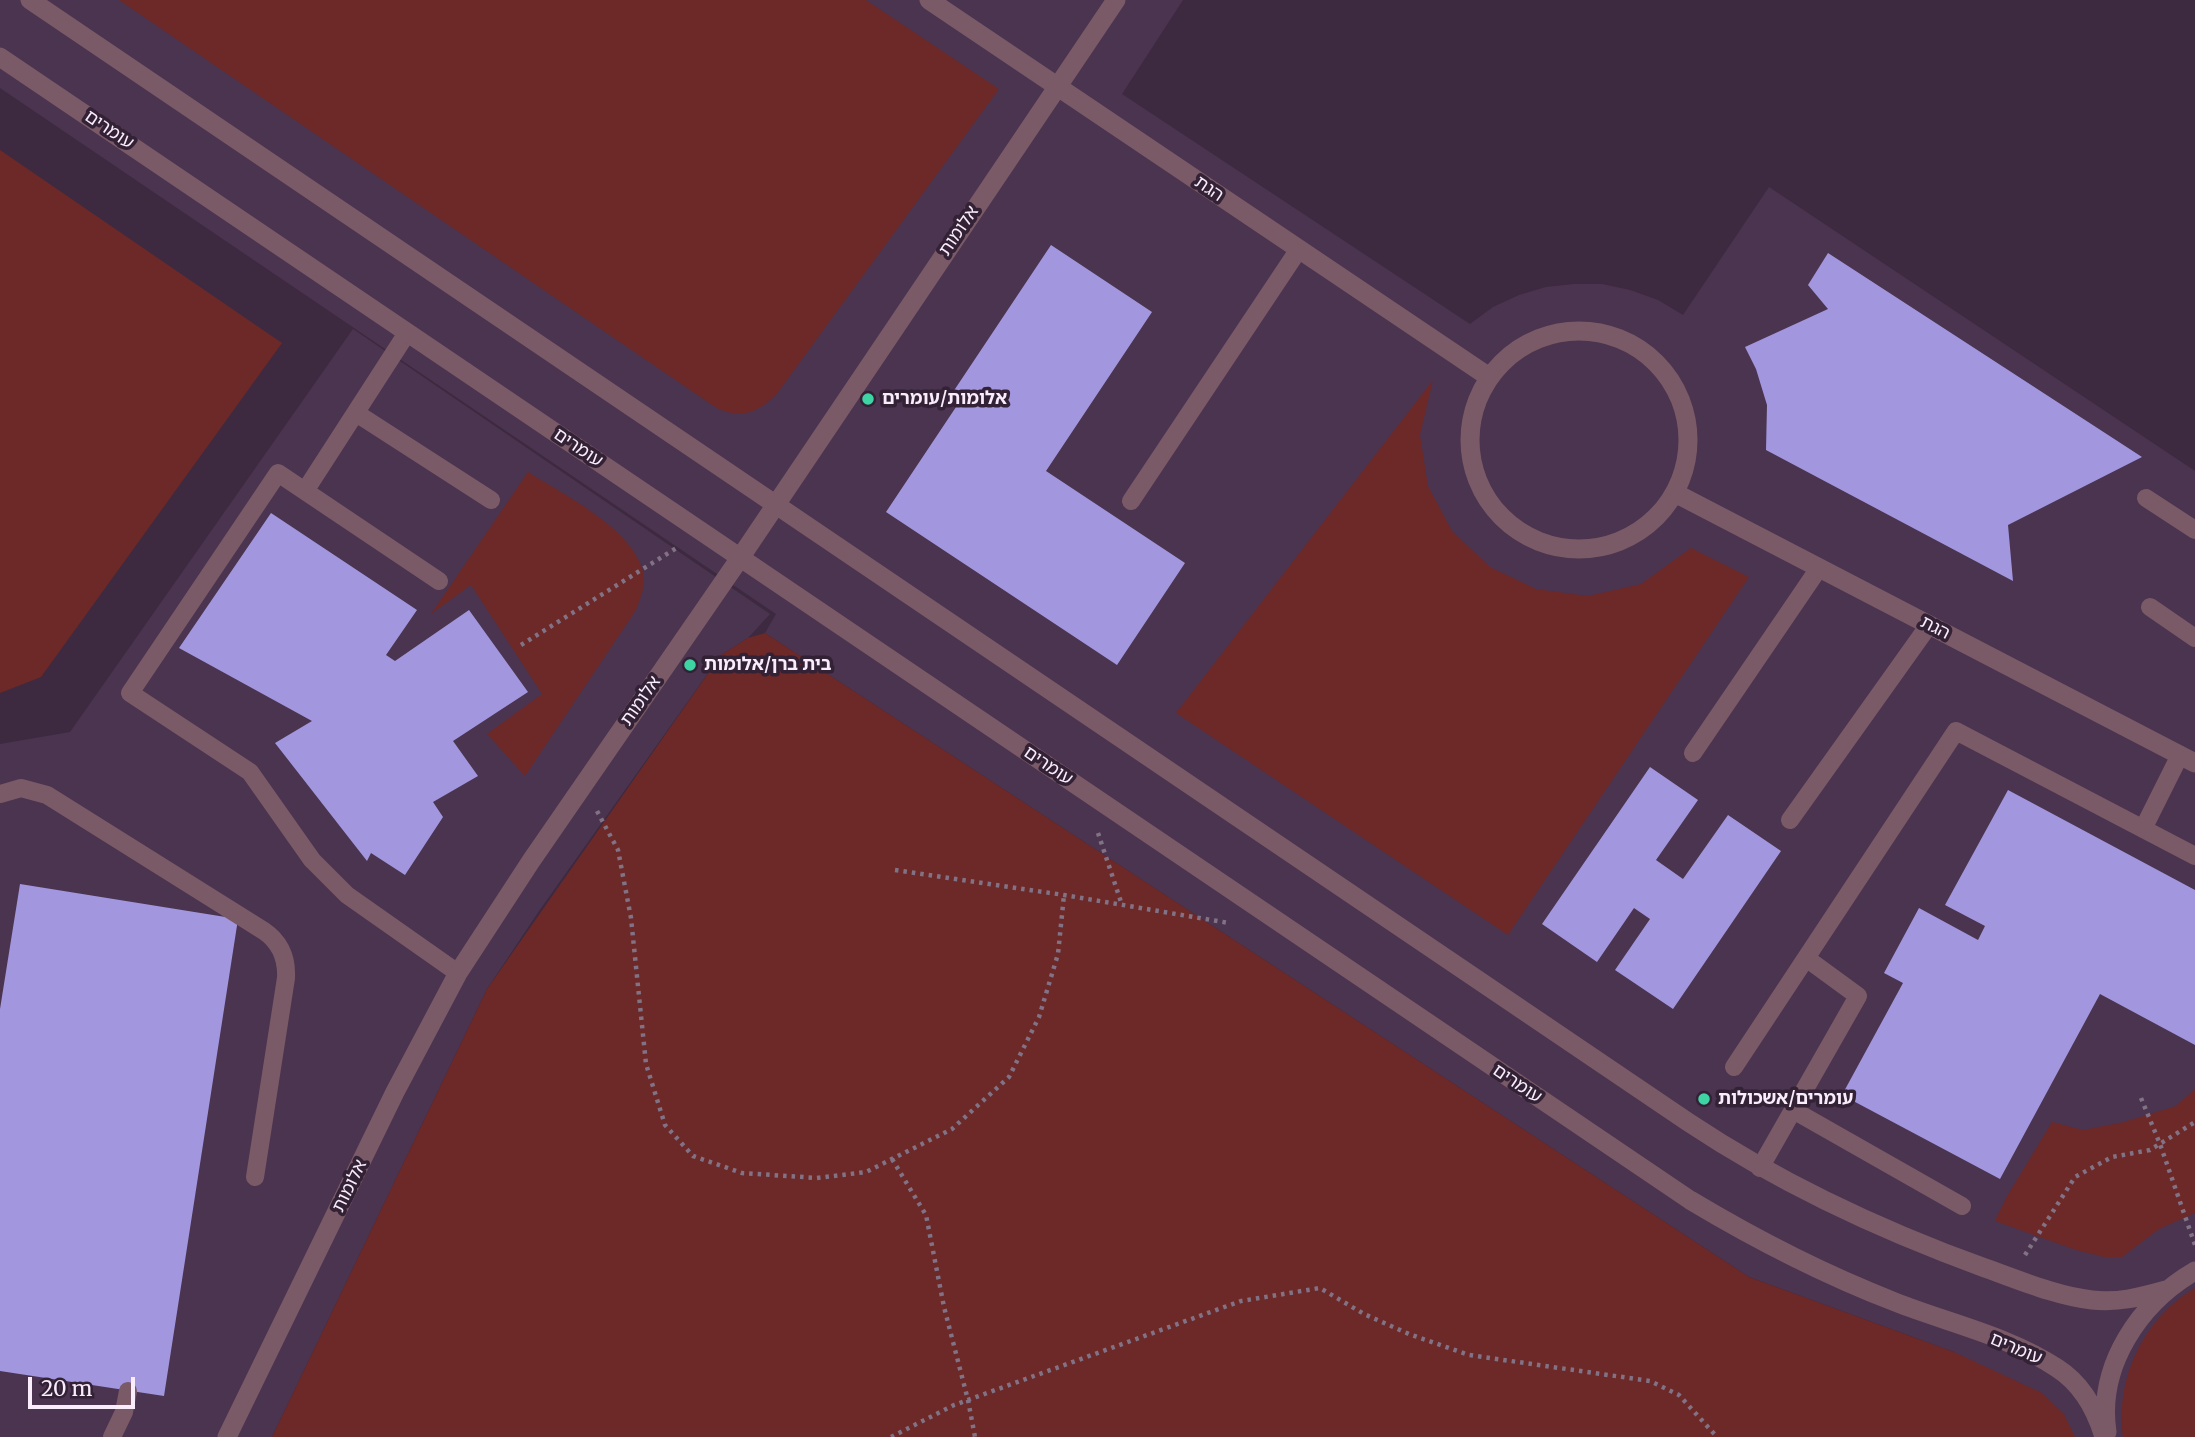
<!DOCTYPE html>
<html>
<head>
<meta charset="utf-8">
<style>
  body { margin:0 }
  #map { position:relative; width:2195px; height:1437px; overflow:hidden; background:#3d2a40; font-family:Merriweather,serif }
  canvas { display:block }
  .scale { position:absolute; left:28px; top:1377px; width:107px; height:32px; box-sizing:border-box; border:4px solid #f9edfb; border-top:0; padding-left:9px; font-size:21px; line-height:24px; white-space:nowrap; color:#f9edfb; -webkit-text-stroke:5px #332136; paint-order:stroke }
</style>
</head>
<body>
<div id="map">
<canvas width="2195" height="1437"></canvas>
<div class="scale">20 m</div>
</div>
<script>
const context = document.querySelector('canvas').getContext('2d');
context.lineJoin = 'round';
function paint(path, color) {
  context.fillStyle = color;
  context.fill(path, 'evenodd');
}
function trace(path, color, width, dash) {
  context.strokeStyle = color;
  context.lineWidth = width;
  context.lineCap = dash ? 'butt' : 'round';
  context.setLineDash(dash || []);
  context.stroke(path);
}
function drawText(font, color, halo, rows, align = 'center') {
  context.font = font + ' Merriweather,"Noto Sans Hebrew",serif';
  context.lineWidth = 7;
  context.setLineDash([]);
  context.textBaseline = 'middle';
  context.strokeStyle = halo;
  context.fillStyle = color;
  for (const [text, x, y, turn = 0] of rows) {
    context.save();
    context.translate(x, y);
    context.rotate((+turn || 0) * Math.PI / 180);
    context.textAlign = isNaN(turn) ? turn : align;
    if (halo) context.strokeText(text, 0, 0);
    context.fillText(text, 0, 0);
    context.restore();
  }
}
paint(new Path2D(`
  M0,0H1183L1122,94L1470,324L1493,307L1519,295L1546,287L1574,284H1602L1630,290L1658,300L1683,315L1769,187L2195,471V1437H2075L1954,1352L1749,1277L765,633L776,614L0,88Z
  M353,329L770,614L748,638L721,655L539,911L487,989L272,1437H0V744L70,732Z`), '#4b344f');
paint(new Path2D(`
  M119,0H866L999,89L776,395C757,413 740,420 715,407Z
  M0,150L282,343L41,677L0,693Z
  M1433,380L1420,435L1428,486L1452,531L1490,567L1536,589L1588,596L1641,584L1691,548L1749,577L1508,935L1176,713Z
  M528,472C564,495 628,526 642,568C647,582 641,597 636,610L525,776L487,734L542,694L471,585L431,614Z
  M765,633L1749,1277L1954,1352L2042,1393L2064,1414L2075,1437H272L487,989L721,655L748,638Z
  M2195,1089V1213L2159,1229L2122,1257H2104L2076,1250L1995,1221L2006,1198L2052,1122L2083,1130L2124,1122L2176,1106Z
  M2195,1288V1437H2123C2115,1378 2144,1318 2195,1288Z`), '#6c2928');
paint(new Path2D(`
  M1051,245L1152,312L1046,471L1185,563L1117,665L886,512L958,404L949,398Z
  M1828,253L2142,457L2008,525L2013,581L1766,450L1767,405L1756,369L1745,347L1828,309L1808,285Z
  M271,513L417,610L386,655L395,661L469,610L528,692L453,741L478,776L433,802L443,817L405,875L371,853L367,861L275,743L312,721L179,648Z
  M1650,767L1698,800L1656,860L1683,879L1728,815L1781,851L1673,1009L1615,970L1650,919L1634,908L1597,962L1542,924Z
  M2008,790L2195,890V1045L2100,994L2000,1179L1842,1095L1903,983L1884,973L1919,908L1978,940L1985,926L1945,905Z
  M20,884L238,919L164,1396L0,1371V1009Z`), '#a297df');
trace(new Path2D(`
  M521,645L678,547
  M597,811L618,850L631,918L646,1064L665,1125L693,1156L742,1173L817,1178L866,1172L952,1129L1009,1077L1039,1017L1058,954L1064,895
  M1098,833L1122,905
  M895,870L1064,895L1229,923
  M2141,1098L2160,1144L2195,1245
  M892,1159L926,1215L944,1307L968,1400L975,1437
  M2025,1255L2075,1177L2112,1157L2150,1150L2195,1122
  M891,1437L954,1405L1241,1301L1320,1288L1364,1314L1409,1334L1469,1355L1650,1381L1679,1395L1717,1437`), '#827285', 4.5, [3.5, 5]);
trace(new Path2D(`
  M356,413L491,500
  M305,491L407,333
  M2146,498L2195,530
  M1131,501L1299,249
  M439,581L278,473L130,693L250,772L312,860L347,895L458,973
  M2150,607L2195,638
  M1693,753L1819,568
  M0,794L21,788L47,795L264,931C280,942 287,958 286,978L255,1177
  M1790,820L1929,625
  M2143,829L2180,755
  M1734,1067L1956,731L2195,856
  M1793,1110L1962,1206
  M1760,1168L1858,996L1806,958
  M112,1437L124,1412L128,1391`), '#7a5a67', 18);
trace(new Path2D(`
  M30,0L1688,1122C1781,1184 1880,1230 1985,1268C2019,1280 2056,1296 2092,1300C2118,1303 2141,1297 2166,1290
  M929,0L1489,377
  M0,57L1690,1200C1755,1239 1823,1274 1895,1302C1948,1323 2009,1336 2057,1368C2082,1384 2096,1410 2104,1437
  M1470 440a109 109 0 1 1 218 0a109 109 0 1 1-218 0Z
  M1675,493L2195,763
  M2107,1432C2097,1365 2140,1303 2195,1271
  M227,1437L395,1092L458,973L531,861L740,558L1116,0`), '#7a5a67', 19);
for (const [x, y, r, color] of [
  [868,399,7,"#3ed4a3"],
  [690,665,7,"#3ed4a3"],
  [1704,1099,7,"#3ed4a3"]
]) {
  const dot = new Path2D();
  dot.arc(x, y, r, 0, 2 * Math.PI);
  context.fillStyle = color;
  context.fill(dot);
  trace(dot, '#332136', 2.5);
}
drawText('18px', '#f9edfb', '#332136', [
  ["עומרים",109,130,34],
  ["הגת",1209,189,34],
  ["אלומות",959,231,-56],
  ["עומרים",578,448,34],
  ["הגת",1935,628,27],
  ["אלומות",641,701,-55],
  ["עומרים",1048,766,34],
  ["עומרים",1517,1084,34],
  ["אלומות",350,1186,-64],
  ["עומרים",2016,1349,23]
]);
drawText('bold 18px', '#f9edfb', '#332136', [
  ["אלומות/עומרים",882,399],
  ["בית ברן/אלומות",704,665],
  ["עומרים/אשכולות",1718,1099]
], 'left');
</script>
</body>
</html>
